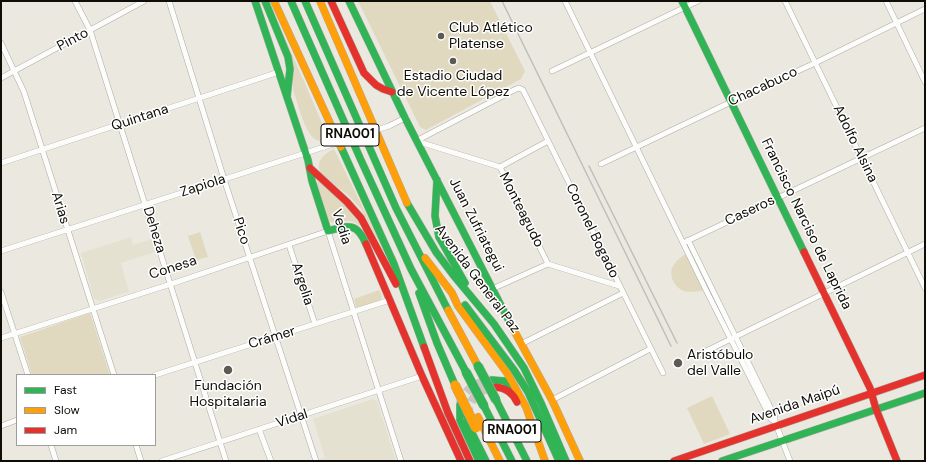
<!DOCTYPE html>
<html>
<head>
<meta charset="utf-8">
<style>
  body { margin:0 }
  #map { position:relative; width:926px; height:462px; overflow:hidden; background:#ebe8e0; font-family:"DM Sans",sans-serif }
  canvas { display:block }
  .frame { position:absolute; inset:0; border:2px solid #0e0d07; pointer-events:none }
  .legend { position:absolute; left:16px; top:374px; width:140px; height:72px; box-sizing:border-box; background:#fff; border:1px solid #9f9e9c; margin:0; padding:5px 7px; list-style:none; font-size:12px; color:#0e0d07 }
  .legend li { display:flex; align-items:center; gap:8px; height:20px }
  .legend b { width:20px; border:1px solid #9f9e9c }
</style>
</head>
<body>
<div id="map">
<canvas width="926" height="462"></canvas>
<div class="frame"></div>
<ul class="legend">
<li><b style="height:5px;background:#30b455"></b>Fast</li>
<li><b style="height:5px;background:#ff9f0a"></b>Slow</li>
<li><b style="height:5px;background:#e5322d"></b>Jam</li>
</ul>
</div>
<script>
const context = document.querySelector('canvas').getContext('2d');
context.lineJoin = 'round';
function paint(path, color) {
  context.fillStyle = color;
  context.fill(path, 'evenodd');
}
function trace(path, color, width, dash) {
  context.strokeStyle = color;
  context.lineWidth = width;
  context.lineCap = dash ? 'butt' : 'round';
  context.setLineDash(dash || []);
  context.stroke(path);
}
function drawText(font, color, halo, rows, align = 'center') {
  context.font = font + ' "DM Sans",sans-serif';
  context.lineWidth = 3;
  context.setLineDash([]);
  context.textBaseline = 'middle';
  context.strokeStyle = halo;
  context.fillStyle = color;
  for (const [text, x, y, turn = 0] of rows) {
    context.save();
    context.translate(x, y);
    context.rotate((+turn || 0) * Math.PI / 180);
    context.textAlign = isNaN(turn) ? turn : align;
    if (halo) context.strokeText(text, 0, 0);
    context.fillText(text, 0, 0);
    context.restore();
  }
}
paint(new Path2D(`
  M131,237L133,245L152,239L155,252L121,263L129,292L99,301L94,298L81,253Z
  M373,399L377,401L396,461H321L320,459L325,458L313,419Z`), '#e5e1d0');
paint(new Path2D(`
  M269,1L329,139C325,140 322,141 319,141C306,138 299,107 295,96L293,90V76Z
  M358,1H490L525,71L521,79L426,130L420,127Z
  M334,149L385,252H384L361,209L348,195L322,175C314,163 323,154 334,149Z
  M318,181L343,201L363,228C360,226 357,223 354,222C346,219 337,224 329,222L317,184Z
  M200,232L208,257L196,260L188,236Z
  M688,253L706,290C699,291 691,293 684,291C675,288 669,277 672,268C675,261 682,256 688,253Z
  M379,290L382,296L381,300L359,307H356L354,299Z
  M90,313L110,375H32L20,337Z
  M712,396L730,434L704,444L687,408Z`), '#e1d9bf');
trace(new Path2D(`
  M460,404C465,389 476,382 492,380
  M467,415C469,400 479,388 496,387`), '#cac7bf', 9, [9, 4.5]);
const street = new Path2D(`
  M75,1L90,30L226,461
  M169,1L224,179L316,461
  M565,1L706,290L771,419L775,422
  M785,1L925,288
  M886,1L925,82
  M1,43L24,92L114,375
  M552,71L698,1
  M1,78L144,1
  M389,126L405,118
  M416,141L516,89L519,88L523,90L663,373
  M416,141L500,167L548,264L619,286
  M1,163L279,72
  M601,164L731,102L815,63L925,9
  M500,167L548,141
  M688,240L775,417V422L790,461
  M683,243L925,128
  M289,245L315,324
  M1,251L324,147
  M492,289L548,264
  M1,292L28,375
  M1,338L171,284L328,231L401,461
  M521,344L623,293
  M696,356L925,244
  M155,375L390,300
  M552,400L650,349
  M1,426L17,420
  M259,429L271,461
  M51,445L56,461
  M136,445L141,461
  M162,461L422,376`);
const fast = new Path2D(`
  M255,1L308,160L312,181L328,231C348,225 357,222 366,244
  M265,1L288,57L290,69L287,97
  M291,1L360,158L411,269L466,372
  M305,1L396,208L448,310
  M349,1L405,118L511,325
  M682,1L804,252
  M341,147L394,264L424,347
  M437,180L435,216L439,237L465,283
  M407,203L436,252L454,276L494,324L524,368L541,403L566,461
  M419,293L437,343L455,385
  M465,305L514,370L528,392L559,461
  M492,380L504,381L514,388
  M496,400L527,461
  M460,405V420L479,461
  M484,406L512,461
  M467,416L469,427L486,461
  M722,461L925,393`);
const slow = new Path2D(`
  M274,1L341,147
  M320,1L407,203
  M425,258L452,293L458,306L507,373L526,407L545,461
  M448,310L478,366
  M511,325L552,400L580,461
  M478,417L500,461`);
const jam = new Path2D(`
  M331,1L364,73L376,85L383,89L392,92
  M310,168L347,202L361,218L396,284
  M366,244L422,376L461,461
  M804,252L870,388L876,409L897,461
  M424,347L448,413L470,461
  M496,387C506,388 513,393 517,402
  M674,461L925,375`);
trace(street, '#adaba5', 6);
trace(fast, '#adaba5', 8);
trace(slow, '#adaba5', 8);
trace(jam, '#adaba5', 8);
trace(street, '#fcfcfa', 5);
trace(fast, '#30b455', 7);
trace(slow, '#ff9f0a', 7);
trace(jam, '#e5322d', 7);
trace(new Path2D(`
  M502,1L671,346
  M589,166L677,343`), '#bfbebc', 1.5);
const streetBridge = new Path2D(`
  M324,147L389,126`);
const fastBridge = new Path2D(`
  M478,366L496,400
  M466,372L484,406`);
const slowBridge = new Path2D(`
  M455,385L476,428`);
trace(streetBridge, '#adaba5', 6, []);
trace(fastBridge, '#adaba5', 10, []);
trace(slowBridge, '#adaba5', 10, []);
trace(streetBridge, '#fcfcfa', 5);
trace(fastBridge, '#30b455', 9);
trace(slowBridge, '#ff9f0a', 9);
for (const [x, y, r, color] of [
  [441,36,4,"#5b5a53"],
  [453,61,4,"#5b5a53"],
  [678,363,5,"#5b5a53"],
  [228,370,5,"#5b5a53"]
]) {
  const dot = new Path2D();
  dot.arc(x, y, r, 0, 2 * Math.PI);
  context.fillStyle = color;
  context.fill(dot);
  trace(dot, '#fff', 1.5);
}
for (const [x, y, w] of [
  [350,135,58],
  [512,431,58]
]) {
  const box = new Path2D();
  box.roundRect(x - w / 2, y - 11, w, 22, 3);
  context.fillStyle = '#fff';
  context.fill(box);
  trace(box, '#0e0d07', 1);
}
drawText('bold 13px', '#0e0d07', null, [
  ["RNA001",350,135],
  ["RNA001",512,431]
]);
drawText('14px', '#0e0d07', '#fff', [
  ["Club Atlético",449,28],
  ["Platense",449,44],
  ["Estadio Ciudad",453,76,"center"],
  ["de Vicente López",453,92,"center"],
  ["Aristóbulo",687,355],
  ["del Valle",687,371],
  ["Fundación",228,386,"center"],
  ["Hospitalaria",228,402,"center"]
], 'left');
drawText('14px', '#0e0d07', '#fff', [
  ["Pinto",73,40,-28],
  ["Chacabuco",763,87,-25],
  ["Quintana",140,118,-18],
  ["Adolfo Alsina",855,144,64],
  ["Zapiola",203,186,-18],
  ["Arias",60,208,73],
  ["Monteagudo",521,210,63],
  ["Caseros",750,211,-25],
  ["Francisco Narciso de Laprida",806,224,64],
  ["Juan Zufriategui",476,225,63],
  ["Vedia",341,227,72],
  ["Deheza",154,230,73],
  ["Pico",241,231,72],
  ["Coronel Bogado",592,231,64],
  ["Conesa",173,268,-18],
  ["Avenida General Paz",477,279,53],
  ["Argelia",302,284,72],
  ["Crámer",272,338,-17],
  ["Avenida Maipú",795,405,-19],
  ["Vidal",292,419,-18]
]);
</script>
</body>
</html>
